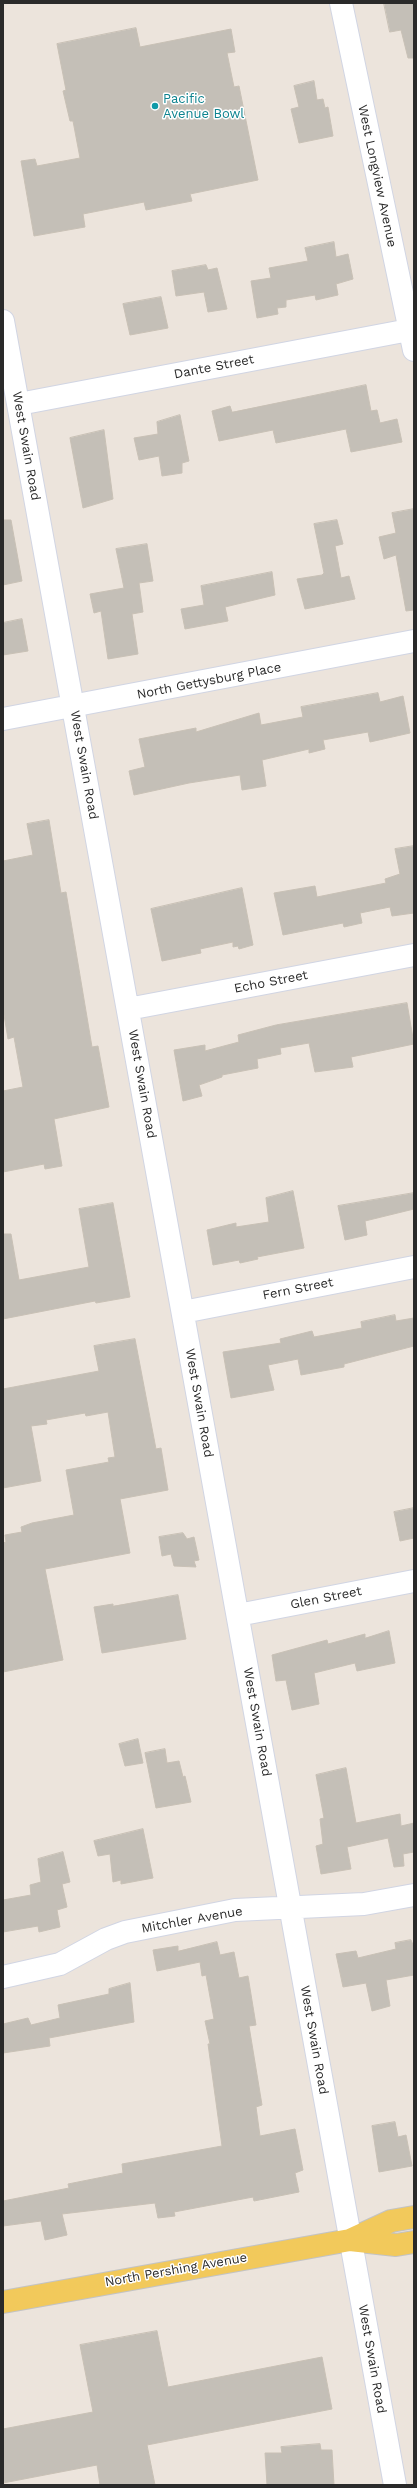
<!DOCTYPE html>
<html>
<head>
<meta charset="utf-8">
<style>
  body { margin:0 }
  #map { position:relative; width:417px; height:2488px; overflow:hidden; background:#ece4dc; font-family:"Work Sans",sans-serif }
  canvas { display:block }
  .frame { position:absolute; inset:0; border:4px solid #2a2a2a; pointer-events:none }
</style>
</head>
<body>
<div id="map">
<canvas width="417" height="2488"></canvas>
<div class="frame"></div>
</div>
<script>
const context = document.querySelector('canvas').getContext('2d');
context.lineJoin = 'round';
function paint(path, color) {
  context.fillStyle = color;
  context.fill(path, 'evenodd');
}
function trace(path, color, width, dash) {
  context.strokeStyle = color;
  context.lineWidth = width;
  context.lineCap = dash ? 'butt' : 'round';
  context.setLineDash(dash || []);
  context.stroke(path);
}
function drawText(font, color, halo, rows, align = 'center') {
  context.font = font + ' "Work Sans",sans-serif';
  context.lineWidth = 3;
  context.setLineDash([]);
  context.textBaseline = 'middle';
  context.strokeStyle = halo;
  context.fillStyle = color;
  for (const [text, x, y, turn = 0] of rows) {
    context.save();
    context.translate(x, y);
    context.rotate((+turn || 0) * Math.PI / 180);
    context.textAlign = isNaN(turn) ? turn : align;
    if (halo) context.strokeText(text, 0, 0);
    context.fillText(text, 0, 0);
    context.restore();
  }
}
const building = new Path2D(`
  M384,3H414V58H408L401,30L390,32Z
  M136,28L140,47L231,29L235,52L227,53L234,87L239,86L258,180L190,194L192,201L146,210L144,202L83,214L85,227L34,236L21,161L35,159L37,166L80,158L73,121H70L63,91L66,90L57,44Z
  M314,81L317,100L323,99L325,108L328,107L333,136L299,143L291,109L299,107L294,86Z
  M334,242L336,257L348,254L353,279L336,284L338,295L316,300L315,295L286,300V307L277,308L278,314L257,318L251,281L271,278L269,268L308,261L305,248Z
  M206,265L208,270L217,268L227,309L208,312L204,292L176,296L172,271Z
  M161,297L168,328L130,335L123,304Z
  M366,385L371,411L377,410L380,423L397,419L402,442L351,452L346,429L276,443L273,430L219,441L212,411L230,406L232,412Z
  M180,415L189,461L182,463V473L162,476L159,456L139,460L134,438L158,434L157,422Z
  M104,430L113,499L83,508L70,438Z
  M414,509V610L406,611L396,555L384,559L379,537L396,533L392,513Z
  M3,520H11L22,581L3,585Z
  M337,520L343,544L335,546L341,578L349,576L355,599L305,609L297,579L322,575L324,573L314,524Z
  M147,544L153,581L139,583L143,612L132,614L138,654L108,659L101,611L94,613L90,594L124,588L116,549Z
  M272,572L275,595L225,607L228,621L185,629L181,609L204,605L201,586Z
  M22,619L28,651L3,655V623Z
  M378,693L380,702L403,696L410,733L370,742L368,732L323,740L325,749L309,753V749L262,760L266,786L242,790L240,775L189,783L134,795L129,771L145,767L139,739L196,728V732L259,713L261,725L303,717L301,707Z
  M49,820L61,893L66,892L92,1047L98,1046L109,1107L54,1119L62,1166L45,1169L44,1164L3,1172V1091L23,1087L14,1037L8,1039L3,1009V861L33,855L27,824Z
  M414,846V913L392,916L390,907L360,913L362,923L344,927L343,923L283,935L274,893L315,886L317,897L386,883L385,879L400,874L395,849Z
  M242,888L253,945L239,949L238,946L233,947V942L200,949L201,953L162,961L151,909Z
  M407,1003L414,1044L351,1057L353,1067L315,1072L309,1043L280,1048L281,1054L257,1059L258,1068L222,1075V1077L199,1085L202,1096L183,1101L174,1050L205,1045V1051L239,1042L238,1035L276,1025Z
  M293,1191L304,1248L257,1257L258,1259L240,1263L239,1260L213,1265L207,1230L236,1223V1227L269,1222L266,1198Z
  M414,1193V1209L365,1221L367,1235L345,1240L338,1206Z
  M113,1203L130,1297L96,1303L95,1301L3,1319V1234H11L19,1280L89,1267L79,1209Z
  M395,1315L396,1321L414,1318V1346L344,1364V1367L301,1375L298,1359L268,1365L274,1390L231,1398L223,1352L281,1343L280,1339L312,1331L314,1337L362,1328L361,1322Z
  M135,1339L156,1449L161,1448L168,1490L120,1499L130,1553L45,1569L63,1660L3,1672V1543L6,1542L5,1535L22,1532L21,1527L32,1523L74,1515L66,1470L109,1462L108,1458L115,1457L108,1412L86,1416L85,1413L46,1420L47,1424L31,1426L41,1481L3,1488V1389L99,1371L94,1346Z
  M414,1508V1538L400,1541L394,1512Z
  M183,1533L187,1539L194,1537L199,1560L194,1561L196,1567L174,1566L171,1554L162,1556L159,1537Z
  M178,1595L186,1639L102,1653L94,1607L113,1604V1606Z
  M389,1631L395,1663L357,1671L355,1663L314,1673L319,1704L292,1710L286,1680L276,1681L272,1655L327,1640L328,1644L365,1634V1638Z
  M138,1739L143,1763L125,1766L119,1744Z
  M165,1749L167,1763L179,1761L183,1777L185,1776L191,1802L156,1808L145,1753Z
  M346,1768L356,1823L400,1814L401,1826L414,1823V1852L403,1854L404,1866L394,1867L388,1838L347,1847L351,1869L321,1874L316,1846L323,1844L320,1819L324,1818L316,1775Z
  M143,1829L153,1878L121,1884V1880L113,1882L110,1854L98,1856L94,1841Z
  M63,1852L70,1882L62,1884L67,1907L57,1910L60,1927L39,1932L38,1926L3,1932V1900L31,1895L30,1885L41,1882L38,1859Z
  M411,1940L414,1947V1975L386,1980L390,2006L372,2011L366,1983L343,1987L336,1954L356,1951L358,1958L396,1949L395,1943Z
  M217,1942L220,1955L234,1952L239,1978L248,1976L256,2025L249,2026L262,2105L256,2107L260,2136L295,2129L303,2170L295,2173L299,2192L254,2201L253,2197L174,2212L175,2216L158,2218L155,2203L62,2214L67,2235L45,2240L41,2221L3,2226V2201L69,2188L68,2184L123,2173L122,2164L222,2146L208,2044H210L205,2021L214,2019L206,1975L202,1976L200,1962L157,1971L153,1950L178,1946V1951Z
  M130,1983L134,2022L49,2038L50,2046L3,2053V2024L28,2018L31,2025L60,2018L58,2005L109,1994V1989Z
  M395,2122L398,2137L406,2135L412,2166L379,2172L372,2126Z
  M157,2331L168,2387L322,2357L332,2409L147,2445L155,2485H100L97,2465L3,2483V2429L93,2412L80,2345Z
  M320,2444L321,2450H332L334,2485H267L265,2453H282L281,2447Z`);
paint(building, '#c4bfb7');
trace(building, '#c8c0b5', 1);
const minor = new Path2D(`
  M341,3L414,350
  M3,321L395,2485
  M19,404L409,330
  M3,719L414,641
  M128,1009L414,955
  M183,1312L414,1267
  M238,1615L414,1581
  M3,1977L60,1964L106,1939L125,1932L235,1910L364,1904L414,1895`);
const major = new Path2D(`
  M350,2240L391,2221L414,2217
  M3,2302L350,2240L396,2245L414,2242`);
trace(minor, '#d1d5e3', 24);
trace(major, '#c3c3c3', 24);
trace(minor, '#fff', 22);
trace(major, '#f2c95b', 22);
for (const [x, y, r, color] of [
  [155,106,4,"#0f9aa8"]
]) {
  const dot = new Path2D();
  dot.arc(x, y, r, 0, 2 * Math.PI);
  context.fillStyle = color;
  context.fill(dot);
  trace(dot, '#fff', 1.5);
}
drawText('13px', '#0d838f', '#fff', [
  ["Pacific",163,99],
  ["Avenue Bowl",163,114]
], 'left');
drawText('13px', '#2a2a2a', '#fff', [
  ["West Longview Avenue",377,176,78],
  ["Dante Street",214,367,-11],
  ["West Swain Road",26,446,80],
  ["North Gettysburg Place",209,681,-11],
  ["West Swain Road",84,765,80],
  ["Echo Street",271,982,-11],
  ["West Swain Road",142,1084,80],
  ["Fern Street",298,1289,-11],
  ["West Swain Road",199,1403,80],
  ["Glen Street",326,1598,-11],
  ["West Swain Road",257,1722,80],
  ["Mitchler Avenue",192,1920,-10],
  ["West Swain Road",314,2040,80],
  ["North Pershing Avenue",176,2270,-10],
  ["West Swain Road",372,2359,80]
]);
</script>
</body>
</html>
